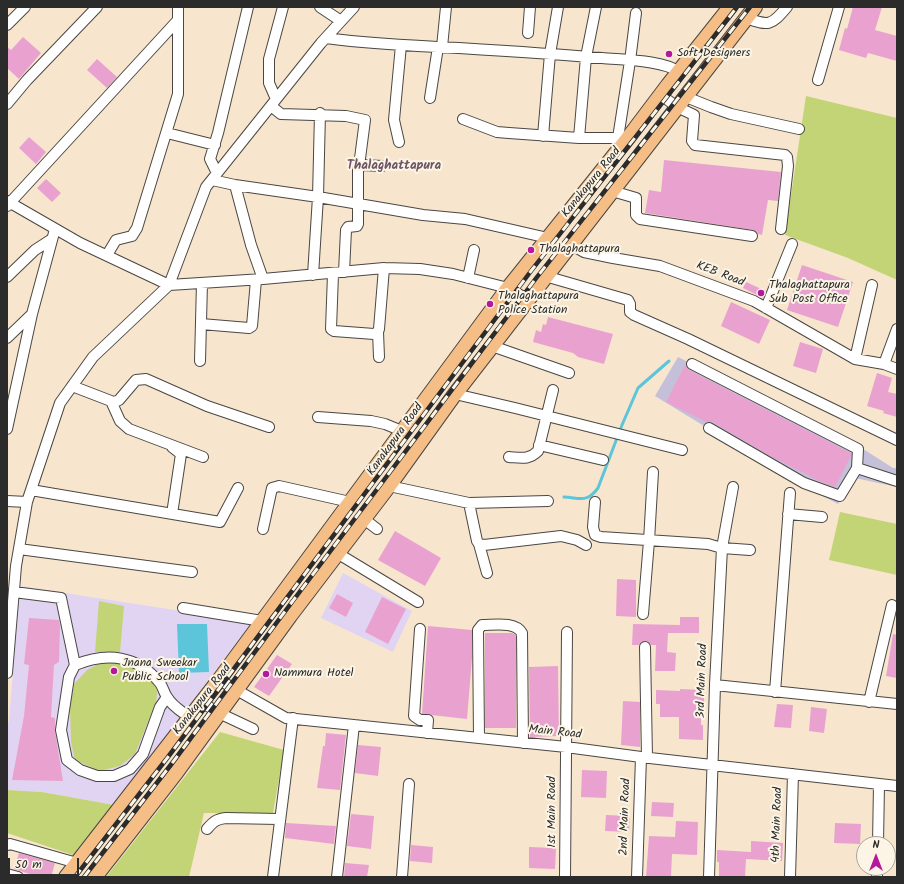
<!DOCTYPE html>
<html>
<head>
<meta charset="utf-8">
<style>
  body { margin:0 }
  #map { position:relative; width:904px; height:884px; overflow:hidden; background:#f7e6cd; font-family:Kalam,sans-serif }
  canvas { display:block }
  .frame { position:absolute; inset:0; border:8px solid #2b2b2b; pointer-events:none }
  .north { position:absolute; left:856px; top:836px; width:40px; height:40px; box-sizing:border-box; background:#fcf5e5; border:1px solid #a8a49b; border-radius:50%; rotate:0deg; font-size:11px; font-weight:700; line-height:16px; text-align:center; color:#2b2b2b }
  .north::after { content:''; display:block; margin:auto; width:14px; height:18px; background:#b5179e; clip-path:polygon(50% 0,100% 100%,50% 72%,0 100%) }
  .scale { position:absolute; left:8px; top:858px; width:71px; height:18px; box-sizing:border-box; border:2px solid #2b2b2b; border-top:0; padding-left:5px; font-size:12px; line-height:14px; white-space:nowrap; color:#2b2b2b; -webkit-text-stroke:3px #fcf5e5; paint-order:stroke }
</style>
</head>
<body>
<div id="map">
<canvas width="904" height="884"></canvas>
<div class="frame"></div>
<div class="north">N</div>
<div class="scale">50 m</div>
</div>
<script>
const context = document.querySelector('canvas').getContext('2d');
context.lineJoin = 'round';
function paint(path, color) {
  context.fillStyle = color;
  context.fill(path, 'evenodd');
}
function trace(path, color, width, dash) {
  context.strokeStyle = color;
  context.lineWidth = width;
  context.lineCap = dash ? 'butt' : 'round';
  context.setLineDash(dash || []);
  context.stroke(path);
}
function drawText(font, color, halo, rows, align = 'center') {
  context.font = font + ' Kalam,sans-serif';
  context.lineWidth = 4;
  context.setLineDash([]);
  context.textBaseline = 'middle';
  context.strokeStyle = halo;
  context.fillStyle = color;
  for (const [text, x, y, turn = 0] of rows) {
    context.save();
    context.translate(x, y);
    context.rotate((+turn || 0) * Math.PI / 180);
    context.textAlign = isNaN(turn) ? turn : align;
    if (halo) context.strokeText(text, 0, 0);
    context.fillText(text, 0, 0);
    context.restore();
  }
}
paint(new Path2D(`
  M343,573L412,611L393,652L321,618Z
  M20,586L252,622L114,805L42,792L7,790V727L9,720Z`), '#e1d4f3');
paint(new Path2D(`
  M678,357L860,447L893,468H897V487L855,478L838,504L799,484L655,396Z`), '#c5c0da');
paint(new Path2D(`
  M806,96L897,118V280L848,258L785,235Z
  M840,512L897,524V575L829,560Z
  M99,601L124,606L120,652H95Z
  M122,662L144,672L158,686L156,702L135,754L120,766L99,771L75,760L71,742L70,706L74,684L87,670L100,663Z
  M220,732L284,750L273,813H204L189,877H106Z
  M7,790L42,792L114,805L76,856L7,833Z`), '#c3d476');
paint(new Path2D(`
  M177,624H207L209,672L179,673Z`), '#5dc5d9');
trace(new Path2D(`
  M564,497C581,498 587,503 598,488L622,425L638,388L669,361`), '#5dc5d9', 3);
paint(new Path2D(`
  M853,7H882L875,30L897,36V61L868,53L866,58L839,50L845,28L847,29Z
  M23,37L41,53L19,79L7,68V47L11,50Z
  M97,59L117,77L107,88L87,70Z
  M29,137L46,152L36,164L19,148Z
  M664,160L781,172L778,201L768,200L762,235L758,234L753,230L645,213L649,190L661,192Z
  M46,179L61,193L52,202L37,188Z
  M802,265L853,282L838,327L787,310Z
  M746,282L766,291L763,298L743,288Z
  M731,302L770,320L759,344L721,326Z
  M548,317L613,334L604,364L578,357L573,353L533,342L536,330L541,332L543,324L546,325Z
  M800,342L823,349L816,373L793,366Z
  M685,365L689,370L851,453V456L835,487L819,481L772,457L712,422H706L666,402Z
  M877,373L892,378L888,392L897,394V417L883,413L884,411L867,406Z
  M395,531L441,558L425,586L378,560Z
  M617,579L636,580V617L616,616Z
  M337,594L353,603L346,617L329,608Z
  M382,597L406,609L388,644L365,632Z
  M680,617H699V633H668L667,652L676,653L675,671H655L656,645H651L648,642L645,641L641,642L639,645H632L633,624L680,625Z
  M29,618L59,620L60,626L59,662L54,665L51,717L55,718V731L63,781L12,780L24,716L29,665L24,664Z
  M428,626L472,630V658L467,719L422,714Z
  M485,633H512L516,635V728H485Z
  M893,634L897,635V678L886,676Z
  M277,655L292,664L269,696L254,687Z
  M558,666L559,736L530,737L529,667Z
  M680,689L704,690V703H701V725H703V740L679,739V717H660V704H656V690L680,691Z
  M623,701L640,702V747L621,745Z
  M777,704L793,705L791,728L774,727Z
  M811,707L827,709L824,733L809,731Z
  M326,733L346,735L340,790L317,788L323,746H325Z
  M358,745L381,747L378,776L355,773Z
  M582,770L607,771L606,798L581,797Z
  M652,802L674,803L673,817L651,816Z
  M351,814L374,816L371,849L347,846Z
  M606,815L630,816L629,832L605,831Z
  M676,821L698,822L697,855L672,854L671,877H646L649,836L675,837Z
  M286,823L336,826L334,844L285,838Z
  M835,823L861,824L860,844L834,843Z
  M751,841L783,843L782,861L746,859L745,877H719V862H717V850L751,852Z
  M411,845L433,847L432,863L410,861Z
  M529,847L556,848L555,869L529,868Z
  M19,853L55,863L51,877H39L14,869Z
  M345,863L369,865L367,877H344Z`), '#e9a2d0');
const minor = new Path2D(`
  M320,7L341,21
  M746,18C769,26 771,26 787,7
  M7,25L25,7
  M528,33L530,7
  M326,38C370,44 414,46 459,48C507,51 554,54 602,58C622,60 664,60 679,72
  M442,47L446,7
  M818,80L839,7
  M661,95L677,107L694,115L692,141L695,145L785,155L787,157L788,166L781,229
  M686,97L711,107L731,114L799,129
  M430,98L438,47
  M276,99L269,83V59L283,7
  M7,104L27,80L97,7
  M271,106L281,114L346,116L365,120L359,166
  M463,119L497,132L509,133L579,138H628
  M167,133L215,145
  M543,136L550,54L558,7
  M579,138L586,57L596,7
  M618,138L630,61L636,13
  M399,142L394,120L401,45
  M217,173L210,159L218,133L248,7
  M212,180L235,185L318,197L423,215L465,219L548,238
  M235,185L251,245L263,279L384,268L420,269L453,274L508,288L527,299
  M612,191L636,198V215L640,219L752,236
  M7,201L80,243L169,285L206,187L321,43L354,7
  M7,206L178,20
  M570,244L584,252L613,258L660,266L754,301L855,359L884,364L897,369
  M107,255L116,240L132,236L137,228L178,94V7
  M344,272L346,230L348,227L357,226L358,224V169L362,165L382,166
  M333,274L331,329L334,331L374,334L378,332L379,329L384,268
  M313,275L318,197L320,113
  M545,276L628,300L630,304V312L634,315L688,339L897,440
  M7,277L35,250L52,239
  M468,278L474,250
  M766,308L792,244
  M201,324L249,328L252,326L256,280
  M378,332L379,357
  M7,338L32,314
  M492,346L569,373
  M855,359L872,285
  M200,361L202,283
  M692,364L858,449L857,468
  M884,364L897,329
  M72,386L111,401L115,402L119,400L136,380L146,379L207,406L269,427
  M455,394L515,408L682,450
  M111,401L120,421L129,429L203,457
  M318,417L371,421L385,424L402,431
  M709,428L804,483L840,496L857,468L897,481
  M7,429L32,314L55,229
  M539,445L603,460
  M172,447L181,454L172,514
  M509,457C522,458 529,460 538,451L553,390
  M389,486L469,503L548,501
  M31,490L220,522L238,488
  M7,501L27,502
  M595,502L593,527L595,535L601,537L708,544L722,548L750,550
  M469,503L477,541L479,544L484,545L561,536L577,540L586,545
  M788,514L822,517
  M364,519L377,529
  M263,529L272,488L279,486L350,502
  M479,544L487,573
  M19,549L192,572
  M337,553L418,602
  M14,592L61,598L75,665L69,677L61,730L67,760L80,770L97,776H114L130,769L143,754L160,707L167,697
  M183,608L262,621
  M643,614L649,541L653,472
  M420,629L414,716L420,720H428L427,733
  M645,647L647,758
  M75,665C107,652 137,655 160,683C163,687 164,693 167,697C172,706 181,711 189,717
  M7,673L16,566L27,502L60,403L93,357L169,285L263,279
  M219,680L286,718L566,747L641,757L897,786
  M715,685L897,704
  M775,692L790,493
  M201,702L219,713L253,729
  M869,702L892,605
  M479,738L478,630L482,625C494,625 515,621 522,633L523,743
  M207,829C213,822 216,819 226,818L279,819
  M878,844L879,784
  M7,845L10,844L77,863
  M7,874L18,877
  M273,877L293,718
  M337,877L354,725
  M402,877L409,784
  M565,877L567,632
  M637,877L641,757
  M709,877L715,685L722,548L733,487
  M790,877L793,774
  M877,877V868`);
const highway = new Path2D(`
  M66,877L219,680L508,288L628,138L668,85L730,7
  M95,877L176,773L290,616L389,486L455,394L755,7`);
trace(minor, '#4a4743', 12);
trace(highway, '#4a4743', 16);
trace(minor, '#fff', 10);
trace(highway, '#f6be87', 14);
const rail = new Path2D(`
  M75,877L168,757L531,271L737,7
  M84,877L173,762L292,602L537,277L750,7`);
trace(rail, '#2b2b2b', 4.5);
trace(rail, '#fcf5e5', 3, [9]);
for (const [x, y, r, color] of [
  [669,54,4,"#b5179e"],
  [531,250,4,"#b5179e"],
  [761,293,4,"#b5179e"],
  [490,304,4,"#b5179e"],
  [114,671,4,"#b5179e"],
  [266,674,4,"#b5179e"]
]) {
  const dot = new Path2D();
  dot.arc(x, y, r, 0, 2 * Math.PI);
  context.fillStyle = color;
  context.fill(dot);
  trace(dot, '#fcf5e5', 1.5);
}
drawText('12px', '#2b2b2b', '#fcf5e5', [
  ["Soft Designers",677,54],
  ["Thalaghattapura",539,250],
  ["Thalaghattapura",769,286],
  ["Sub Post Office",769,300],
  ["Thalaghattapura",498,297],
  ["Police Station",498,311],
  ["Jnana Sweekar",122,664],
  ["Public School",122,678],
  ["Nammura Hotel",274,674]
], 'left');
drawText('12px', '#2b2b2b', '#fcf5e5', [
  ["Kanakapura Road",592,183,-51],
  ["KEB Road",720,275,21],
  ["Kanakapura Road",396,440,-54],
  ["3rd Main Road",703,681,-88],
  ["Kanakapura Road",203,700,-52],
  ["Main Road",555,733,6],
  ["1st Main Road",553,812,-90],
  ["2nd Main Road",626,817,-88],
  ["4th Main Road",778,825,-88]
]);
drawText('bold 13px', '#6e5565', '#fcf5e5', [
  ["Thalaghattapura",394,167]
]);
</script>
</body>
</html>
